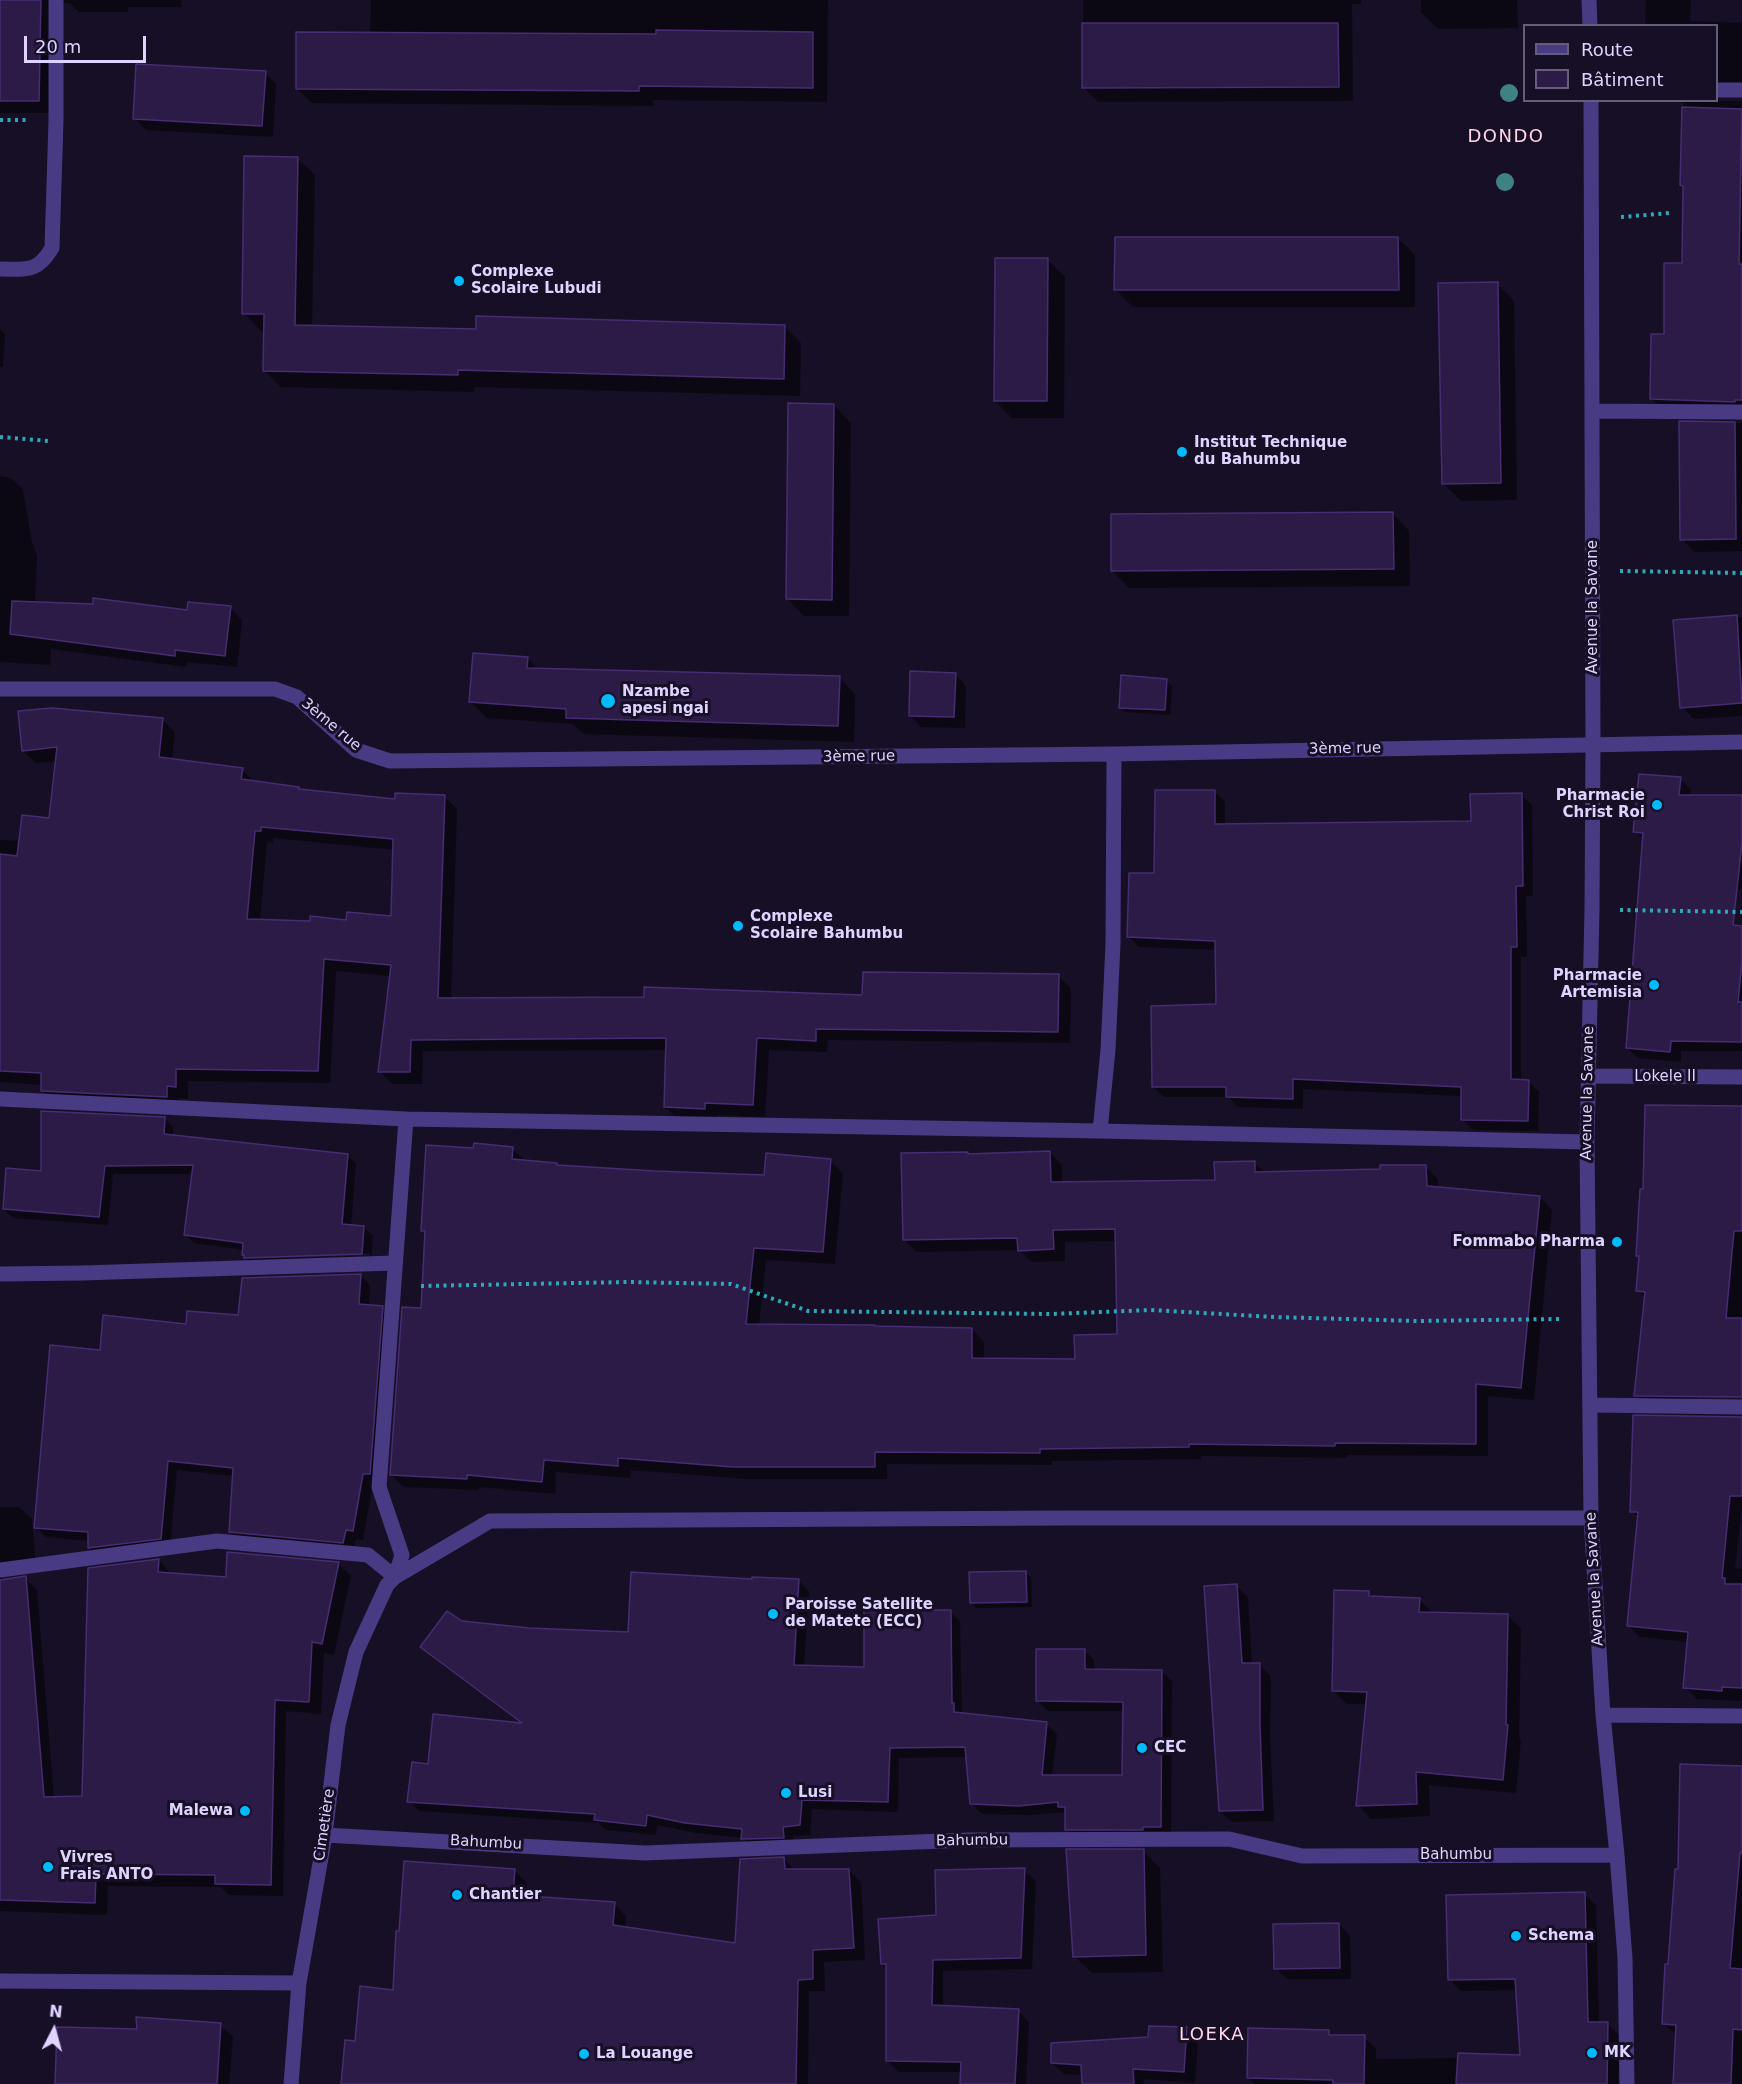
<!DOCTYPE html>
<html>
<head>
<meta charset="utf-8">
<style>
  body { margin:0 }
  #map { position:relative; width:1742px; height:2084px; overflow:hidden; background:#160f25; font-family:"DejaVu Sans",sans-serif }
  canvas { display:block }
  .legend { position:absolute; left:1523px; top:24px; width:195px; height:78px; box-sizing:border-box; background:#160f25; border:2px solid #665d7c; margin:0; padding:8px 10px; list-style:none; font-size:18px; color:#dfd3ff }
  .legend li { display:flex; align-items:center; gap:12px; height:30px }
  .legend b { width:30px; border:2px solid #665d7c }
  .north { position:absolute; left:24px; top:2000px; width:60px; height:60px; -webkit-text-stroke:4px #160f25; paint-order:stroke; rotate:6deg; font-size:16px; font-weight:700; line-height:24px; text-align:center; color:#dfd3ff }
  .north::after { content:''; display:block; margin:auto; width:21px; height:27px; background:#dfd3ff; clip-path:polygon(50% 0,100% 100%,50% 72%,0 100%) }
  .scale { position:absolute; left:24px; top:36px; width:122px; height:27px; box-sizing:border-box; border:3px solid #dfd3ff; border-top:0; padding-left:8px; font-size:18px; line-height:21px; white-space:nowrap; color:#dfd3ff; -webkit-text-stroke:4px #160f25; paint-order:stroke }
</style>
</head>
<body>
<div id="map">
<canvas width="1742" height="2084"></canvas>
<ul class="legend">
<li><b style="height:8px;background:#493a84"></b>Route</li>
<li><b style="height:16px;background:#2b1b46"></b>Bâtiment</li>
</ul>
<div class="north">N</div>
<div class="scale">20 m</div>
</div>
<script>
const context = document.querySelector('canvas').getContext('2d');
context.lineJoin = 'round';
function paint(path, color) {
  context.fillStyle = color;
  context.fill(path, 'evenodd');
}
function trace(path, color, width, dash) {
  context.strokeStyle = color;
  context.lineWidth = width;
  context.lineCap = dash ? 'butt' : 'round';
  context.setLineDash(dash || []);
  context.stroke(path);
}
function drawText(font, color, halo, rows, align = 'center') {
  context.font = font + ' "DejaVu Sans",sans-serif';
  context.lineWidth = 6;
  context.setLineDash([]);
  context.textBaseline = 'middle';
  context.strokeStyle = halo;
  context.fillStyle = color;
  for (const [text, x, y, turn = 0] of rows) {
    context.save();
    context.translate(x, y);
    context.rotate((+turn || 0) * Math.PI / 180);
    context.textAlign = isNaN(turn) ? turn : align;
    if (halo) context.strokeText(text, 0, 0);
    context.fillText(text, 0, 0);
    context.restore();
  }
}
paint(new Path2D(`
  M0,0H181L182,7H128V12H79L70,3H64L59,8L50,113H0Z
  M371,0H828L827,102L653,100V106L312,103L297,89L370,34Z
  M1083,0H1361V4H1352L1353,101L1098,102L1084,88Z
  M1421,0H1517L1518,28L1438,29L1421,12Z
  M1646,0H1691L1690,21L1742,23V93L1720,97L1718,101H1742V414L1664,411L1652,399L1684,265V187L1682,185L1684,100H1716V26H1645Z
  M265,73L276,84L273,137L146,130L135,119Z
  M297,158L315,175L312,327L477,331L784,326L801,343L800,396L475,387L474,392L281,387L264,370L265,331H261L244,313Z
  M1398,238L1415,255V307H1133L1116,290Z
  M1047,259L1065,277L1064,418H1012L995,401Z
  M1497,284L1514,301L1517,500L1461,501L1443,483Z
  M0,329L5,334L3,367H0Z
  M834,405L851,423L849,616H804L787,598Z
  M1680,423H1742V551L1694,552L1682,539Z
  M0,476L11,478L23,490L32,542L37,556L35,603L189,612L230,608L242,620L237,667L187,662L186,667L51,649L50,665L0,662Z
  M1392,513L1409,531L1410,586L1129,588L1112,571Z
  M1742,617V716L1694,719L1682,707L1675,622Z
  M528,658L539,670L839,678L855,694L854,742L584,734L573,724L487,718L471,702Z
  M955,674L966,686L965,728L921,727L910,715Z
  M1166,680L1172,686L1170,715L1125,712L1120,707Z
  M163,720L175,732L172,760L242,769L255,783L298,788L300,790L396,800L445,797L457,809L451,999L864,997L1058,976L1071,988L1070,1043L828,1040L827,1052L769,1050L765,1117L717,1115V1121L678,1119L665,1107L667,1050L423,1051L422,1084H392L380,1071L391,976L336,971L330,1083L188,1081V1099L179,1098V1109L55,1103L42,1091V1085L0,1082V840L21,841L51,819L57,761L36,763L23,751ZM273,838L395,850L392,918L348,921H260L267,842L273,843Z
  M1680,779L1691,789L1690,797H1742V890L1652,883L1644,840L1635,831Z
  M1214,791L1225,802V826L1472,822L1521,795L1532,805L1533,896H1526L1527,957H1521V1081H1528L1539,1092L1538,1131L1473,1130L1462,1119L1463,1096L1303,1089V1109L1238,1107L1228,1097H1164L1153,1087L1217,1005V950L1139,947L1128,936L1156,875Z
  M1742,942V1051H1681V1062L1638,1058L1627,1048Z
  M1742,1107V1377L1699,1373L1697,1408L1647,1407L1636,1395L1646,1298L1637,1290L1640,1258L1638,1255Z
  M164,1118L173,1127V1137L348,1155L356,1164L351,1226L364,1227L373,1236L371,1263L254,1266L245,1258L244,1250L194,1243L186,1235L193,1174H113L108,1225L13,1218L4,1209L43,1173ZM370,1253V1256L251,1259V1256Z
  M512,1148L525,1161L559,1167L765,1177L830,1161L843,1173L835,1264L766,1260L759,1326L972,1329L984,1342V1359L1076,1360L1119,1336L1117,1241L1065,1242V1261L1032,1262L1019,1250L917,1252L904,1240L967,1153L970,1156L1049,1152L1062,1165V1184L1216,1182L1254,1162L1265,1173L1382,1171L1426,1167L1438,1179V1188L1540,1197L1552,1210L1534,1400L1488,1396V1456L1347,1455V1458L1201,1456V1459L1052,1461V1465L887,1464V1479H746L631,1470L630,1478L556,1472L555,1494L479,1487V1490L404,1487L391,1475L422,1310L427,1235L422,1230L475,1149Z
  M361,1275L370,1285L369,1306L382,1307L392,1317L373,1483L363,1540L356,1539L353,1552L240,1541L230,1532L234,1476L177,1470L170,1548L99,1557L89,1548L90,1541L46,1537L36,1527L101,1351L187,1325L239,1317Z
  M1742,1431V1507L1735,1568L1742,1569V1701L1697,1699L1685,1687L1688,1642L1640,1637L1629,1626L1639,1518L1632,1511Z
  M0,1507H19L32,1519L36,1569L11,1572L0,1580L25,1578L37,1590L54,1798L84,1797L159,1560L171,1574L227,1578L339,1564L351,1576L334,1655L324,1653L321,1714L286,1711L283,1896L229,1895L221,1887L108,1886L107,1915L0,1911Z
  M1026,1573L1031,1578L1032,1607L976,1608L971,1602Z
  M798,1580L809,1591L804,1667L866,1668L950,1611L960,1621L962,1713L1046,1724L1057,1734L1052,1776H1123L1124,1711H1048L1037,1700L1084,1650L1094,1660V1671H1162L1172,1681L1171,1837L1077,1840L1067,1829L1065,1812L1030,1815L982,1814L972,1804L968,1757L899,1758L898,1812L812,1809L810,1835L793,1836V1847L753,1849L743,1838L696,1833L657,1825L656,1835L606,1830L599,1823L419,1811L409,1801L429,1765L523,1725L432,1657L422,1647L461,1622L529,1630L629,1633L753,1581Z
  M1236,1585L1248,1597L1252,1664H1259L1271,1676L1270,1737L1274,1821L1232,1822L1220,1811Z
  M1368,1592L1374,1598L1419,1599L1432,1612L1507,1615L1521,1628L1519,1737L1521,1740L1516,1793L1429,1785L1430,1816L1371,1819L1358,1805L1367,1704H1347L1333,1690Z
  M1742,1766V2084H1675L1677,2035L1663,2024L1680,1871Z
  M1143,1851L1160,1868L1163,1972L1092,1973L1074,1956Z
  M784,1859L795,1870H849L861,1882L865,1960L824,1962L825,1991H809L808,2084H342L356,2043L394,1992L515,1871L527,1883L526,1897L614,1904L626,1916L625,1929L736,1945Z
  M1024,1870L1036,1881L1032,1969L943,1971V2007L1018,2011L1029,2022L1026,2084H962L963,2072H899L887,2061V1969L882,1964L937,1916Z
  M1584,1894L1596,1905L1599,2023H1607L1619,2035L1618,2084H1255L1248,2077L1328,2031L1333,2036L1364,2037L1376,2049V2059L1522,2057L1518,1990L1461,1991L1449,1979Z
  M1339,1924L1350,1936L1351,1979H1287L1275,1968Z
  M220,2025L233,2037L229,2084H57L139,2030Z
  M1187,2028L1198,2039L1195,2083L1143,2079L1144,2084H1084L1083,2075L1064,2074L1052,2063Z`), '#0007');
const building = new Path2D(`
  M0,0H41L39,101H0Z
  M1082,23H1338L1339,87L1082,88Z
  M656,30L813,32V88L639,86V91L296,89V32L656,34Z
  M136,64L266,71L262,126L133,119Z
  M1682,107L1742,109L1739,264H1742V400H1735V402L1650,399L1651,334H1664V263H1682L1683,186L1680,185Z
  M244,156L298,157L295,325L476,329V316L785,325L784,379L458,370V375L263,371L264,314H242Z
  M1115,237H1398L1399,290H1114Z
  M995,258H1048L1047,401H994Z
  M1498,282L1501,483L1442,484L1438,283Z
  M788,403L834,404L832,600L786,599Z
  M1679,421L1735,422L1736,539L1680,540Z
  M1393,512L1394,569L1111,571V514Z
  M93,598L187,610L188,602L231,606L225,656L175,650V656L10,634L12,601L93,604Z
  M1737,615L1742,703L1680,708L1673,620Z
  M473,653L528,657L527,668L840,676L838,726L566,718V709L469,702Z
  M910,671L956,673L954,717L909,716Z
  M1121,675L1167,679L1165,710L1119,708Z
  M52,708L163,718L159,757L243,768L241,779L299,787V789L395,799V793L445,795L438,998L644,997V987L862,995L863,972L1059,974L1058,1032L816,1029V1041L757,1038L753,1105L705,1103V1109L664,1107L666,1038L411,1040L410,1072H378L391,965L324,959L318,1071L176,1069V1087L167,1086V1097L41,1091V1073L0,1071V854L17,856L22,815L49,818L57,747L22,751L18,711ZM261,827L393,839L391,916L347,912L346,920L310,916V921L247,919L255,831H261Z
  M1639,774L1681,777L1679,795H1742V842L1733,925L1742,926V961L1738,1002H1742V1042L1671,1041L1670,1052L1626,1048L1643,833L1633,832Z
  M1155,790H1215V824L1471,821L1470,794L1522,793L1523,886H1516L1517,947H1511V1079L1529,1080L1528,1121L1461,1120V1087L1293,1079V1099L1226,1097V1087H1152L1151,1006L1216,1004L1215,941L1127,937L1129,873H1154Z
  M1645,1105L1742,1106V1231H1734L1726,1318H1742V1397L1634,1396L1645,1292L1636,1291L1639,1256H1636L1640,1189H1643Z
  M41,1111L165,1117L164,1134L348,1154L342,1224L364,1226L362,1254L244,1258V1255H242L243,1243L184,1235L193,1165L105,1166L99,1217L3,1209L6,1168L41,1171Z
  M474,1143L513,1147L512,1159L557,1163V1165L655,1171L764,1175L766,1153L831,1159L823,1252L754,1248L746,1324L875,1325V1326L972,1328V1358L1075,1359L1074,1335L1117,1334L1115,1229L1053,1230L1054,1249L1018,1251L1017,1238L903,1240L901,1153L968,1152V1154L1050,1151L1051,1182L1215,1180L1214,1162L1255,1161V1172L1380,1169V1165H1426L1427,1186L1540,1196L1521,1388L1476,1384V1444L1335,1443V1446L1189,1444V1447L1040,1449V1453L875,1452V1467H733L618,1458V1466L544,1460L542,1482L467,1475V1479L390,1475L402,1307L421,1308L425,1231H421L426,1145L473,1148Z
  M361,1274L359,1304L383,1306L370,1474H363L353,1531L346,1530L343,1543L229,1532L233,1468L168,1461L161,1539L88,1548V1532L34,1528L50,1345L100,1350L103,1315L186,1324L187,1311L238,1315L242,1278Z
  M1633,1415L1742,1417V1496H1730L1722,1578H1725V1584H1742V1688L1722,1687V1691L1683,1688L1688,1632L1627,1626L1638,1512H1630Z
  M227,1552L339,1562L322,1644L312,1642L309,1702L275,1700L271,1885L215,1884V1875L96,1874L95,1903L0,1900V1580L26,1576L44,1797L82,1796L88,1568L159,1559L158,1572L226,1577Z
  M1026,1571L1027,1602L970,1603L969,1572Z
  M631,1572L752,1579V1577L799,1579L794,1665L864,1667V1610H951L952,1703H954V1712L1047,1722L1042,1775H1122L1123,1702L1036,1701V1649H1085V1669L1162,1670L1161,1827H1143V1830H1065V1807H1058V1802L1019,1806L970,1804L965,1747L890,1748L888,1802L802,1800L800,1825L783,1827L784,1838L741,1839L742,1829L685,1823L647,1815L646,1826L594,1820L595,1814L407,1802L412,1762L428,1764L433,1714L522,1723L420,1647L447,1611L462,1621L529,1628L628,1632Z
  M1237,1584L1242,1663H1260V1725L1263,1810L1219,1811L1204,1586Z
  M1334,1590L1369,1591V1596L1420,1598L1419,1612L1508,1614L1506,1725H1508L1503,1780L1416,1772L1417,1804L1356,1806L1367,1692L1332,1691Z
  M1680,1764L1742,1766V1853H1740L1730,1968L1742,1969V2030L1733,2029L1731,2084H1673L1676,2025L1662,2024L1665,1964H1668L1675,1869H1678Z
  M1066,1849H1144L1146,1955L1073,1957Z
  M784,1857L785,1869H849L854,1948L813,1950V1979L798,1980L796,2084H341L345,2040L355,2041L360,1986L393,1990L396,1931H399L404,1861L515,1869L513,1895L615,1902L613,1925L735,1943L740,1859Z
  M1025,1868L1021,1958L933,1960L932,2005L1019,2009L1015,2084H960L961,2062L886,2061V1964H881L878,1919L936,1915L935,1870Z
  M1585,1892L1588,2022H1608L1607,2084H1456L1458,2053L1520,2055L1515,1979L1448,1980L1446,1895Z
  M1339,1923L1340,1968L1274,1969L1273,1924Z
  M136,2017L221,2023L217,2084H55L57,2027L137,2029Z
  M1149,2026L1187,2027L1184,2072L1133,2069L1134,2084H1082L1081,2065L1051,2063V2043L1148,2037Z
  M1248,2028L1329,2030V2035H1365L1364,2084H1333V2080L1247,2078Z`);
paint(building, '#2b1b46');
trace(building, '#462d72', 1.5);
trace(new Path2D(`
  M0,120H29
  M1621,217L1670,213
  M0,437L49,441
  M1620,571L1742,573
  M1620,910L1742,912
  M421,1286L628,1282L731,1284L808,1311L1051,1314L1151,1310L1274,1317L1416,1321L1560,1319`), '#2ea9b8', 4, [3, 4.5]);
trace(new Path2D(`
  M1589,0L1590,26
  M1716,90H1742
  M1591,100L1593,744L1592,909L1587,1142L1591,1518L1603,1715L1617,1855L1625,1958L1627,2084
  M0,269C27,269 37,273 52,248L56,121V0
  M1592,411L1742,412
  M0,689H275L297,697L356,750L390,761L1114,754L1742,742
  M1587,1076L1742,1077
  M0,1099L406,1119L1100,1131L1587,1142
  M1100,1131L1108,1050L1113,944L1114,754
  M0,1274L83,1273L394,1263
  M1590,1405L1742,1407
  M0,1570L217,1541L368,1555L395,1577
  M395,1577L402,1555L379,1487L406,1119
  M1603,1715L1742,1716
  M325,1835L645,1853L967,1840L1229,1839L1302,1856L1617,1855
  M0,1981L299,1983
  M291,2084L299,1983L325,1835L338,1725L356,1652L387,1585L395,1577L490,1521L1066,1518H1591`), '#493a84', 15);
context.fillStyle = '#3e8286';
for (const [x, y] of [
  [1509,93],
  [1505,182]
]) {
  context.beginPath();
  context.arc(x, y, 9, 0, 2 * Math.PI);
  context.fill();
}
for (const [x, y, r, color] of [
  [459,281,6,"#00bafe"],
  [1182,452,6,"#00bafe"],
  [608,701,8,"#00bafe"],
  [1657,805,6,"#00bafe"],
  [738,926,6,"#00bafe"],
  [1654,985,6,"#00bafe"],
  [1617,1242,6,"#00bafe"],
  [773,1614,6,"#00bafe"],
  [1142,1748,6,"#00bafe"],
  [786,1793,6,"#00bafe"],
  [245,1811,6,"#00bafe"],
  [48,1867,6,"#00bafe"],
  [457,1895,6,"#00bafe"],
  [1516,1936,6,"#00bafe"],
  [1592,2053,6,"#00bafe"],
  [584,2054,6,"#00bafe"]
]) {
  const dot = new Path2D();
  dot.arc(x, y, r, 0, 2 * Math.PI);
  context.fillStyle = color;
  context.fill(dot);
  trace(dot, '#160f25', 2);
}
drawText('bold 15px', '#dfd3ff', '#160f25', [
  ["Complexe",471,272],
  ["Scolaire Lubudi",471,289],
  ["Institut Technique",1194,443],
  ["du Bahumbu",1194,460],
  ["Nzambe",622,692],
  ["apesi ngai",622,709],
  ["Pharmacie",1645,796,"right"],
  ["Christ Roi",1645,813,"right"],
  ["Complexe",750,917],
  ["Scolaire Bahumbu",750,934],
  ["Pharmacie",1642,976,"right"],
  ["Artemisia",1642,993,"right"],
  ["Fommabo Pharma",1605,1242,"right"],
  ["Paroisse Satellite",785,1605],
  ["de Matete (ECC)",785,1622],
  ["CEC",1154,1748],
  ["Lusi",798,1793],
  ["Malewa",233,1811,"right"],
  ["Vivres",60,1858],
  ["Frais ANTO",60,1875],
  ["Chantier",469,1895],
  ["Schema",1528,1936],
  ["MK",1604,2053],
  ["La Louange",596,2054]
], 'left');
drawText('15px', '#dfd3ff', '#160f25', [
  ["Avenue la Savane",1593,607,-90],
  ["3ème rue",331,725,40],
  ["3ème rue",1345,749,-1],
  ["3ème rue",859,757,-1],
  ["Lokele II",1665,1077],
  ["Avenue la Savane",1588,1093,-89],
  ["Avenue la Savane",1595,1579,-93],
  ["Cimetière",325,1825,-82],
  ["Bahumbu",972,1841,-1],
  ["Bahumbu",486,1843,3],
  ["Bahumbu",1456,1855]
]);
context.letterSpacing = '1.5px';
drawText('18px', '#ffd5e9', '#160f25', [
  ["DONDO",1506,137],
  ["LOEKA",1212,2035]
]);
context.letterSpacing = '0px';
</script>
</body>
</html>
